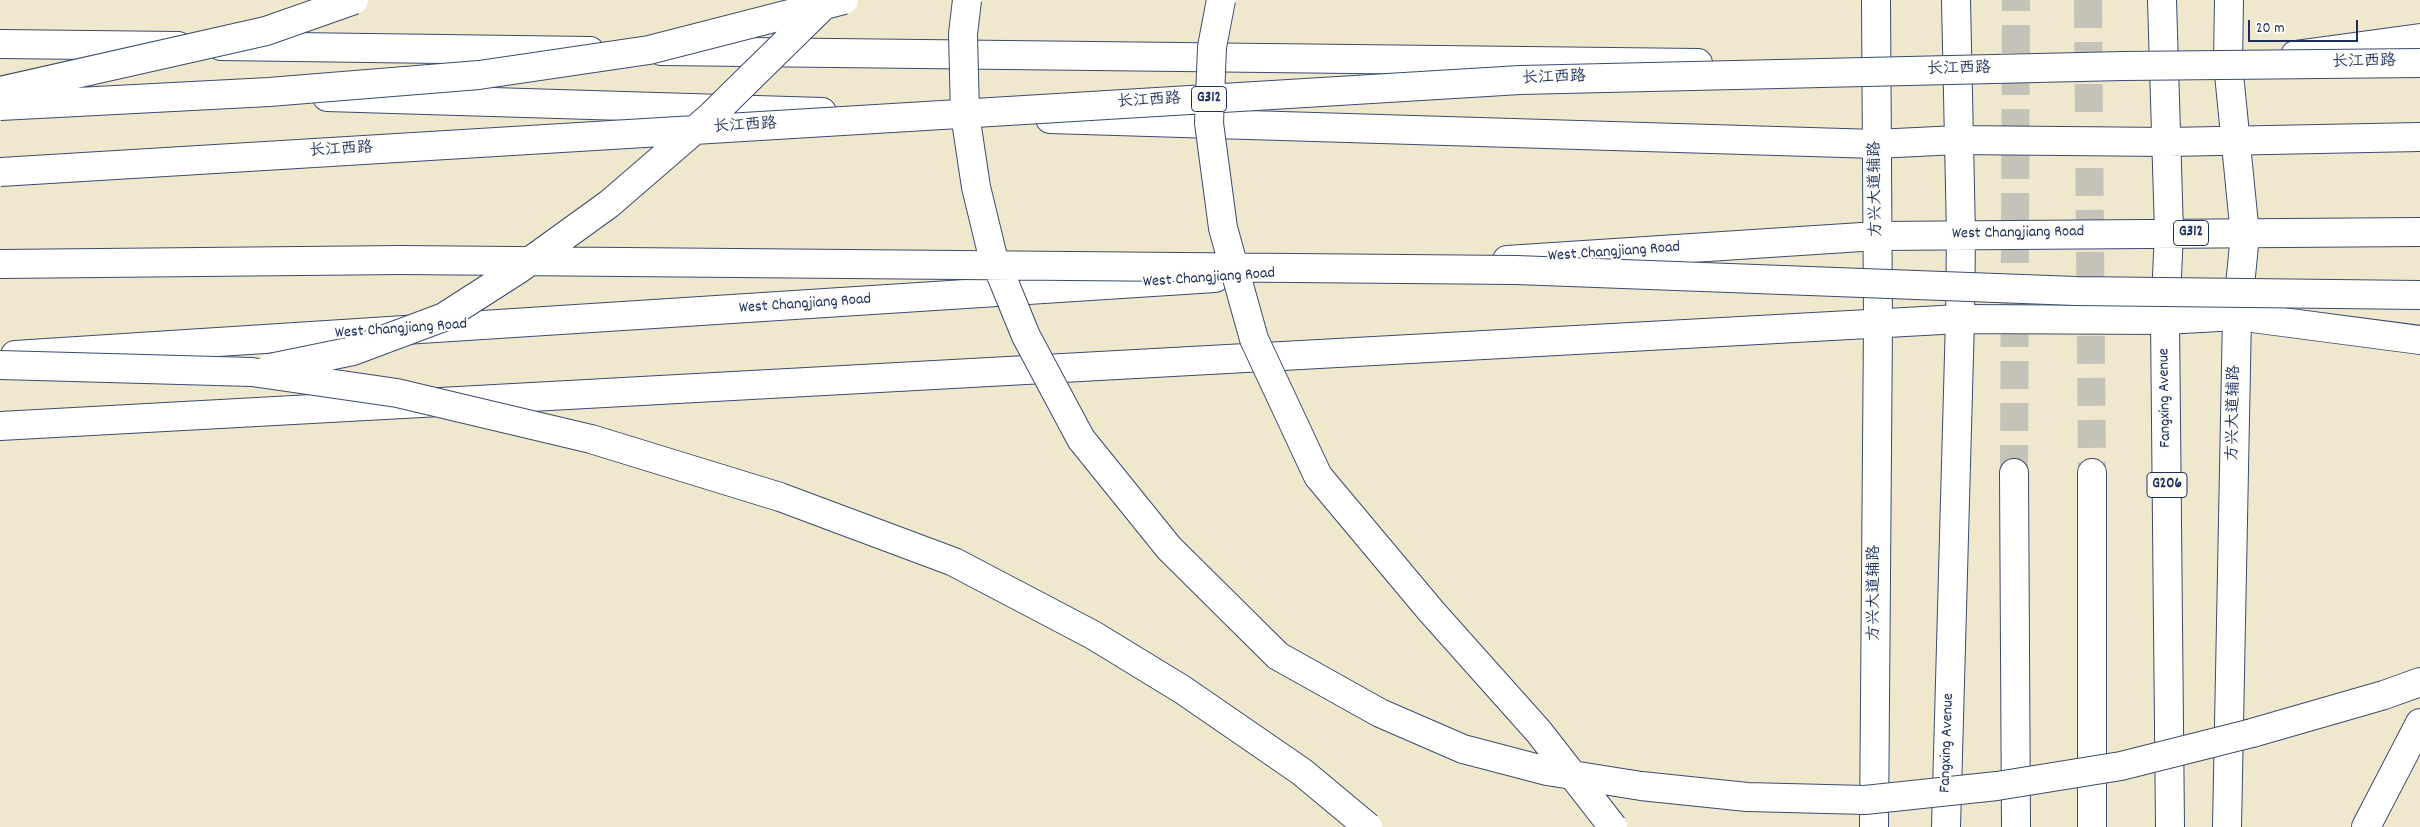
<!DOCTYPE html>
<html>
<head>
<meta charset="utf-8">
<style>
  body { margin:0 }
  #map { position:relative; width:2420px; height:827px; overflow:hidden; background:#efe8cd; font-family:Dekko,sans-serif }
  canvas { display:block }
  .scale { position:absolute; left:2248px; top:20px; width:110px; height:22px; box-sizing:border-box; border:2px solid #1b2f5e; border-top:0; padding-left:6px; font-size:15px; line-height:18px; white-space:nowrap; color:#1b2f5e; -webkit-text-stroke:4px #fdfcf7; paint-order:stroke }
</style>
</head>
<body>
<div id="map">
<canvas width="2420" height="827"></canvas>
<div class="scale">20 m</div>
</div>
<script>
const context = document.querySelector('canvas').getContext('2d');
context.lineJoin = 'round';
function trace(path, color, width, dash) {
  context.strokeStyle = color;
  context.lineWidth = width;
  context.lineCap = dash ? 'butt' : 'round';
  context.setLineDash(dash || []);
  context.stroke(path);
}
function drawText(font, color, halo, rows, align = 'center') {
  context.font = font + ' Dekko,"LXGW WenKai TC",sans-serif';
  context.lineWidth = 4.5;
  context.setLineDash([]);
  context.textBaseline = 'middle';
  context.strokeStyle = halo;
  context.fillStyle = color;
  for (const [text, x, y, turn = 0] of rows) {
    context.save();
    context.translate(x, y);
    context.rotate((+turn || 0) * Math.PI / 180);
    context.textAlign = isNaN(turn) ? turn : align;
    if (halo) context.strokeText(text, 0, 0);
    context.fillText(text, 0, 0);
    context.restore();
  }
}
trace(new Path2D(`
  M2088,0L2092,473
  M2014,473L2016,0`), '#c5c3b7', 28, [28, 14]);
const street = new Path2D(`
  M0,44L178,46
  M221,46L590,51
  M661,51L1698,63
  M2295,55L2420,38
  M0,426L1960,319L2165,320L2237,316L2420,340`);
const secondary = new Path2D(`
  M1874,827L1878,322L1876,0
  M2227,827L2237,316L2245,235L2228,64L2229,0`);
const highway = new Path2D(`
  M2162,0L2169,232L2165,320L2170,827
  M327,97L822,112
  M1050,119L1876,144L1957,140L2168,142L2420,137
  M1507,260L1877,236L2420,232
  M15,355L1215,278
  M2014,473L2016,827
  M2092,473V827
  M2252,733L2384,695L2420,682
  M1946,827L1960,319L1961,235L1956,0
  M2366,827L2420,723`);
trace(street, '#3b4b6f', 30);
trace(secondary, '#3b4b6f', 30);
trace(highway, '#3b4b6f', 30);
trace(street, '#fff', 28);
trace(secondary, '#fff', 28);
trace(highway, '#fff', 28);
const highwayBridge = new Path2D(`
  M967,0L963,34L965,114L976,187L992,253L1026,336L1081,439L1169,548L1278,656L1380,713L1463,749L1547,771L1641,786L1747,797L1865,800L1997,786L2121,766L2252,733
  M1221,0L1212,47L1209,123L1223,228L1254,339L1318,476L1431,611L1539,732L1613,827
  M0,91L266,31L354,0
  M0,106L269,92L479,75L649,50L844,0
  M0,172L1520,80L2123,66L2420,63
  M0,264L401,260L1516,270L2076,291L2420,295
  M0,365L252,372L397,393L591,439L780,497L954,562L1093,635L1183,690L1302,772L1368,827
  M270,368L353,351L444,317L519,269L609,204L711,116L822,7`);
trace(highwayBridge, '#3b4b6f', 30, []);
trace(highwayBridge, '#fff', 28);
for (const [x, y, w] of [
  [1209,99,35],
  [2191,233,35],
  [2167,485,40]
]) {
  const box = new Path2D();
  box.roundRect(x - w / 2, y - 12.5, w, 25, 4);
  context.fillStyle = '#fdfcf7';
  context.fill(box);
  trace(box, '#1b2f5e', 1);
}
drawText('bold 15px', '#1b2f5e', null, [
  ["G312",1209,99],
  ["G312",2191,233],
  ["G206",2167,485]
]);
drawText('16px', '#1b2f5e', '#fdfcf7', [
  ["长江西路",2364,63,-1],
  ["长江西路",1959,70,-1],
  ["长江西路",1554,79,-2],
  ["长江西路",1149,102,-3],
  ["长江西路",745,127,-3],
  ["长江西路",341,151,-3],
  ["方兴大道辅路",1877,189,-91],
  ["West Changjiang Road",2018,234,-1],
  ["West Changjiang Road",1614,253,-4],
  ["West Changjiang Road",1209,279,-4],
  ["West Changjiang Road",805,305,-4],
  ["West Changjiang Road",401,330,-4],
  ["Fangxing Avenue",2166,398,-91],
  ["方兴大道辅路",2235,413,-89],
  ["方兴大道辅路",1876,593,-90],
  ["Fangxing Avenue",1948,743,-88]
]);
</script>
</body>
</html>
